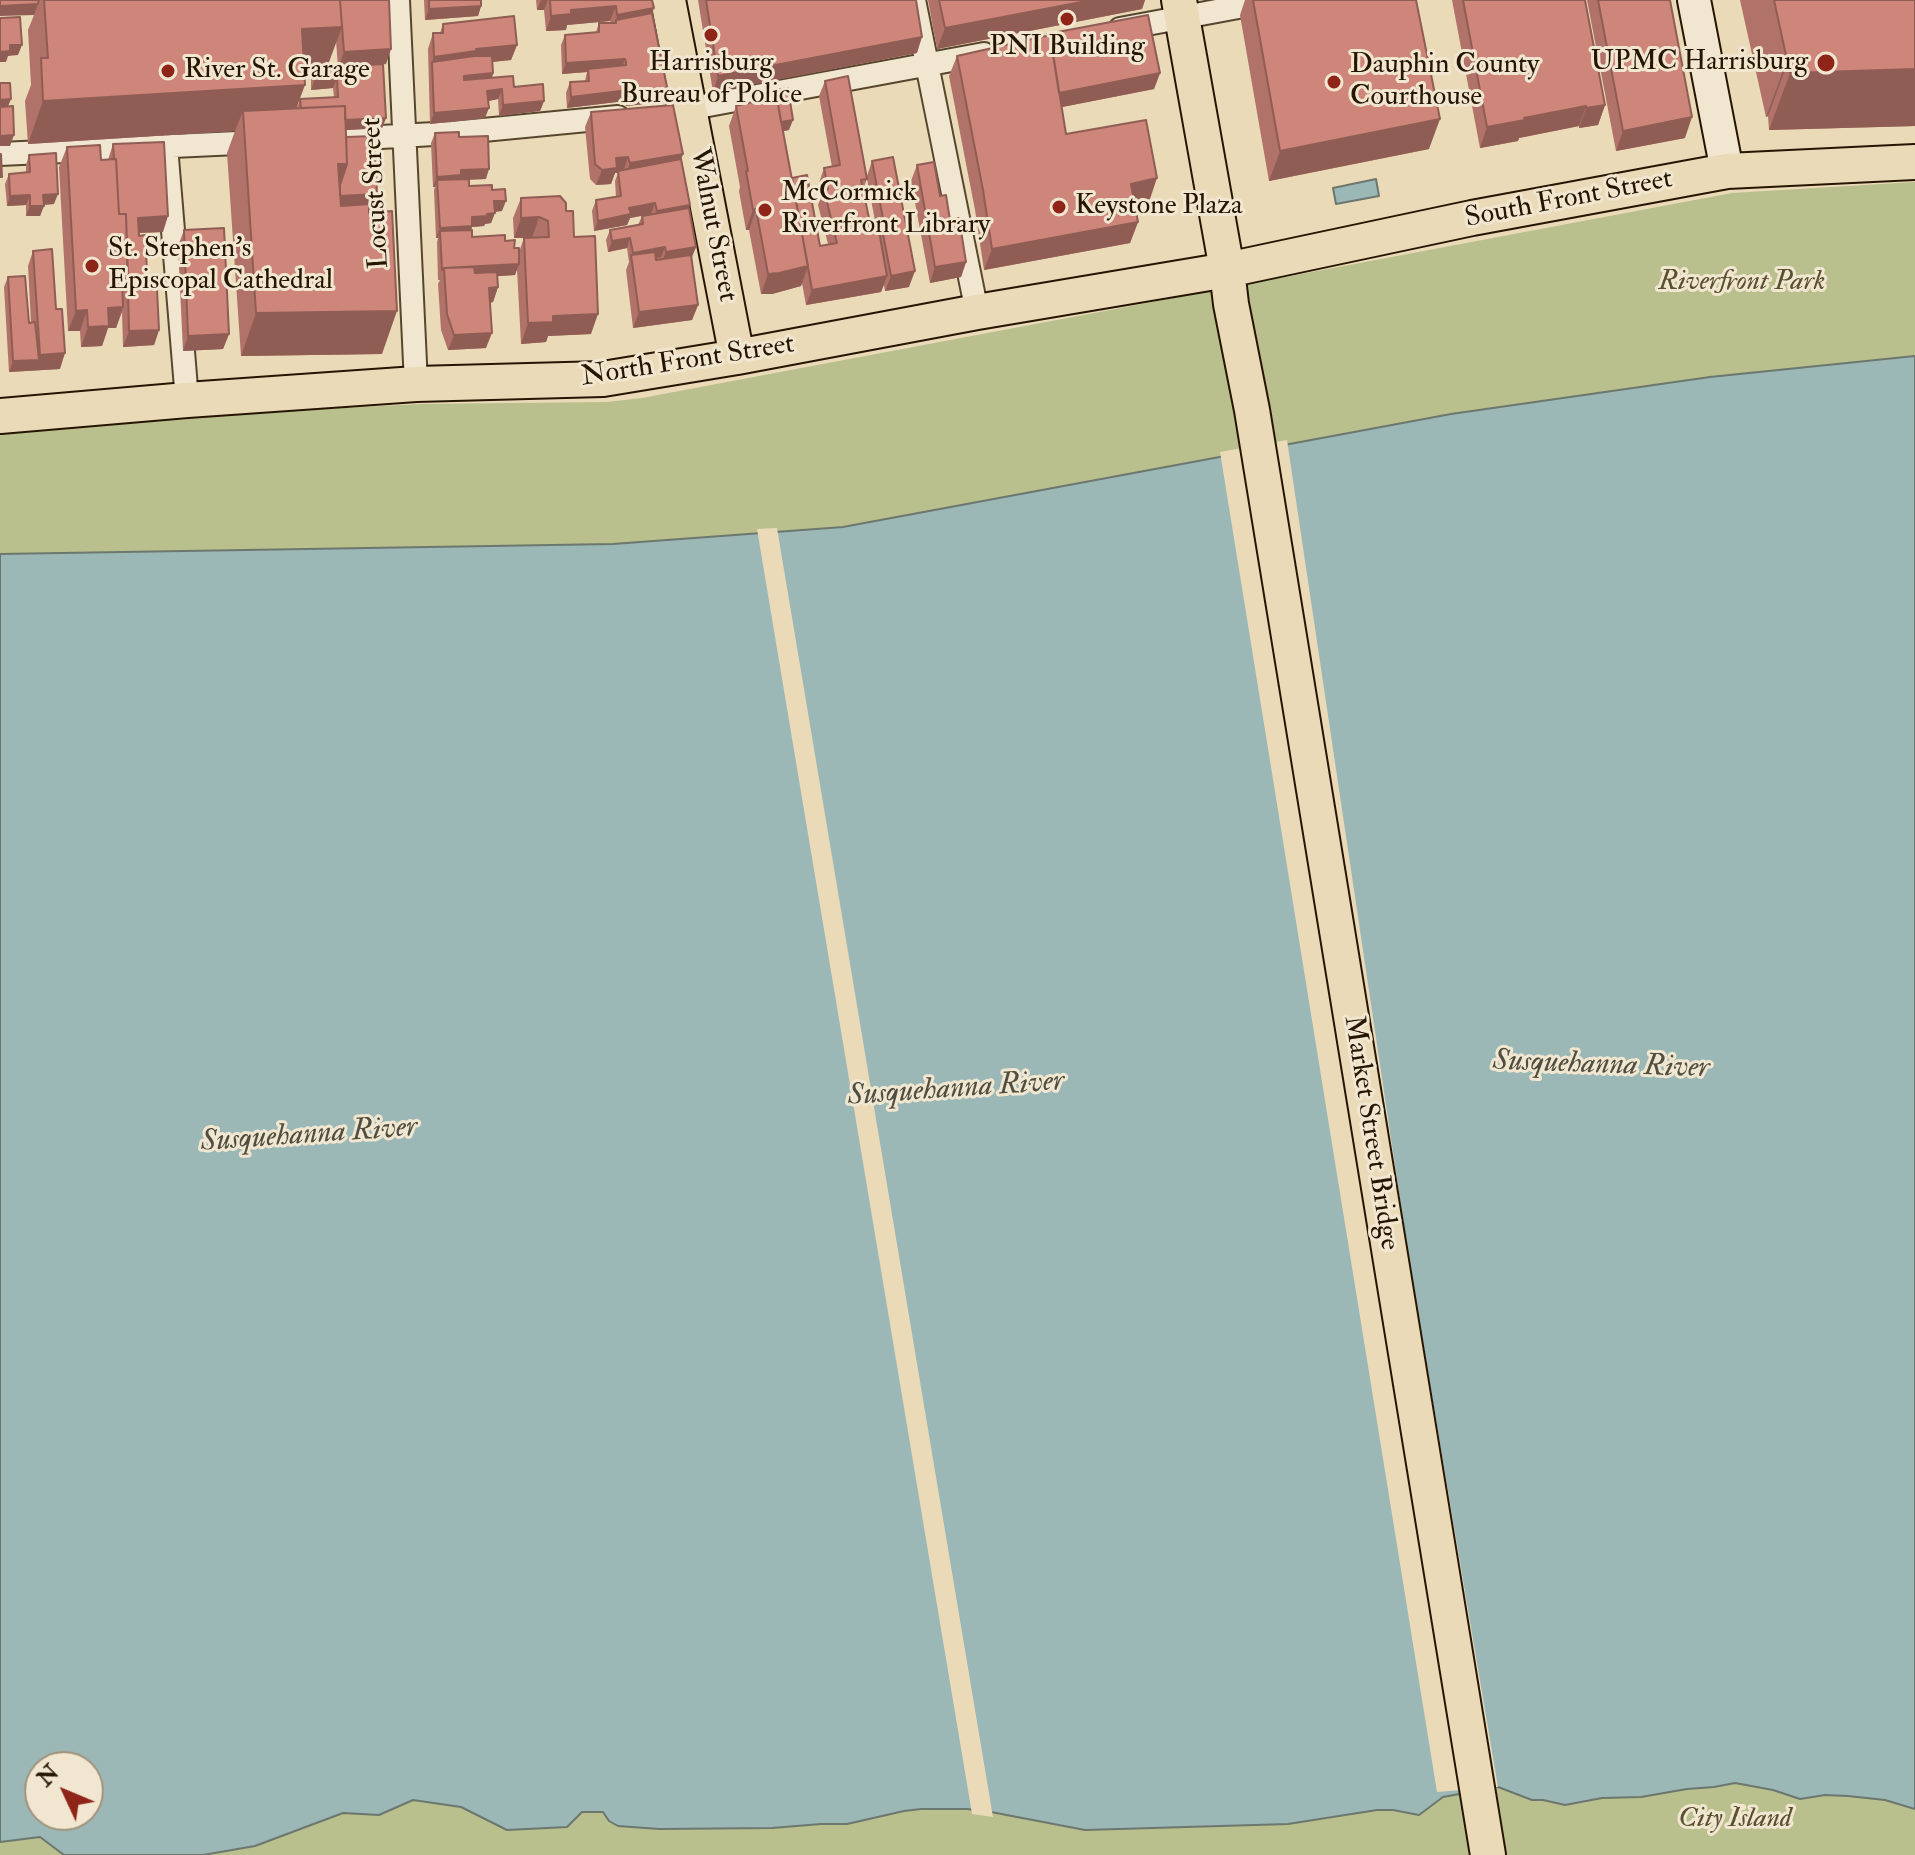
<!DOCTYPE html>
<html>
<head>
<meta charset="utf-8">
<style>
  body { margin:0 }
  #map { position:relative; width:1915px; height:1855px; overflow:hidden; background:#eadab8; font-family:"IM FELL Double Pica",serif }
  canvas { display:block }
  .north { position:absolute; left:24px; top:1751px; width:80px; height:80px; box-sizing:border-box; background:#f1e7d1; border:2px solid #a0937d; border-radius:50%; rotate:314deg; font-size:22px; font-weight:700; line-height:32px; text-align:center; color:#261500 }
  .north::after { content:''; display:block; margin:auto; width:28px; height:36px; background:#8f2418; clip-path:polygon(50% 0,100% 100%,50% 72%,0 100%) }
</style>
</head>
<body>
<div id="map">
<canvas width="1915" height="1855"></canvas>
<div class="north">N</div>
</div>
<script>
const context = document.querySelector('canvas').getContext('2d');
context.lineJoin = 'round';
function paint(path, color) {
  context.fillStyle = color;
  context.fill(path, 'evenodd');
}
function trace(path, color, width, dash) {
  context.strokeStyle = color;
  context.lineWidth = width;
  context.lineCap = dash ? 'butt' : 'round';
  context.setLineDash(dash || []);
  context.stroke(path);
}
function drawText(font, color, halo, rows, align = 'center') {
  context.font = font + ' "IM FELL Double Pica",serif';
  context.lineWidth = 6;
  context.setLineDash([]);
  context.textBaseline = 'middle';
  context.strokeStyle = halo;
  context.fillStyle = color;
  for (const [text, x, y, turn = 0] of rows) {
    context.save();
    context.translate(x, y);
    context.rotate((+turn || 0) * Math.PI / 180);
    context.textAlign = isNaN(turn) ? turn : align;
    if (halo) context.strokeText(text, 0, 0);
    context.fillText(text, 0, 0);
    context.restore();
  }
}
paint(new Path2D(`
  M1915,182V356L1710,377L1451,414L843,527L613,544L0,554V426L420,404L607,402L642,398L1732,193Z
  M1735,1783L1773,1790L1800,1799L1825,1795L1848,1796L1885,1800L1915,1809V1855H203L255,1846L344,1813L379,1815L413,1800L461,1807L507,1830L582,1812L598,1811L603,1812L609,1821L618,1826L659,1829L772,1828L821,1824H847L904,1811L921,1809H967L991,1812L1085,1830L1288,1824L1377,1810H1393L1419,1815L1443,1797L1498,1787L1532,1800H1543L1565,1805L1602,1798L1641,1797L1687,1789L1714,1787Z
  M40,1837L64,1855H0V1842Z`), '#b9bf8d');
const water = new Path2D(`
  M1376,179L1379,196L1336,204L1333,188Z
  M1915,356V1809L1885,1800L1848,1796L1825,1795L1800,1799L1773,1790L1735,1783L1714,1787L1687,1789L1641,1797L1602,1798L1565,1805L1543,1800H1532L1498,1787L1443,1797L1419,1815L1393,1810H1377L1288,1824L1085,1830L991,1812L967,1809H921L904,1811L847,1824H821L772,1828L659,1829L618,1826L609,1821L603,1812H582L567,1827L507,1830L461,1807L413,1800L379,1815L343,1813L255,1846L203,1855H64L40,1837L0,1842V554L613,544L843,527L1451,414L1710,377ZM40,1767H88V1815H40Z`);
paint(water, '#9bb8b7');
trace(water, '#6c776e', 2);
paint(new Path2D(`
  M1287,440L1410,1266L1498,1787L1437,1792L1220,452Z
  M777,528L993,1817L972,1814L757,529Z`), '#eadab8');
const street = new Path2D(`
  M398,0L416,384
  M914,0L977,312
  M1120,29L1276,0
  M676,111L984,54
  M345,139L452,133L618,117
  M166,146L187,400
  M0,154L259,142`);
const secondary = new Path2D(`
  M1694,0L1727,171`);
const primary = new Path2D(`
  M668,0L737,357
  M1179,0L1227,270L1231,304L1252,410L1488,1855
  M0,416L187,400L416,384L603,379L737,357L977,312L1227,270L1472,218L1727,171L1915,162`);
trace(street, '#57462e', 26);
trace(secondary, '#261500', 36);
trace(primary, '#261500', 38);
trace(street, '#f1e7d1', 22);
trace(secondary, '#f1e7d1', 32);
trace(primary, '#eadab8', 34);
paint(new Path2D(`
  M0,0H389L386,64L376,65L386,118L382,128L346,130V137L377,194L373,204H369L382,354L241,356L227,153L235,131L28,144L25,101L31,85L28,30L34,15ZM336,41L338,67H327ZM304,71H314L311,78V90L333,88L334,97L300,99L297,108Z
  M424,0H481V6L478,16L425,20Z
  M536,0H652V13L668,92L664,102L626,106L625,101L567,108L566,93L570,82L585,81L587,72L562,74L561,45L565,35L596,32L599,23H611L610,21L567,25L566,30L546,31L544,10H537Z
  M698,0H916L917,53L713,92Z
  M928,0H1145L1142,9L937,49Z
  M1245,0H1416L1429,149L1269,181L1240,15Z
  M1452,0H1585L1605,105L1598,125L1579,128V126L1519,138L1518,141L1480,148Z
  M1587,0H1670L1685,138L1616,151Z
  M1740,0H1915V126L1769,130L1768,116L1766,117Z
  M443,24L517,45L511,60L492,62L493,73L492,78L544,101L540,111L499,116L498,99L488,101L485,118L430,124L428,49L433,33H440Z
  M1047,34L1160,73L1154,89L1062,107L1066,134L1150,199L1134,202L1138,222L1130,243L984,270L975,210L949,76L957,56L1046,36Z
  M825,81L867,176L872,161L909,287L885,291L884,285L881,292L806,305L802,283L801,286L772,294H761L749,230H746L739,191L740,187L729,126L736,106L767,101L771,91L789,130L783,131L792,178L820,246L828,244L818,205L821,197L819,183L824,168L832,167L819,96ZM867,179L877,231L867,233L870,223L863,189Z
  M591,112L683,154L681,159L688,208L696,247L691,257L698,305L692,320L633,328L626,270L629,262L627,248L608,252L606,240L610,230L638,225L642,216L651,214L630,218L627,225L594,231L592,211L596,200L616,197L615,181L618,173H615L611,184L596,185L590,179L585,127Z
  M435,133L486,179L469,180V186L492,190L502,211L495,212L491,223L485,224L484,226L472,227L471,230L472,237L505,241L519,252L524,238H533H514L513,218L521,198L566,211L574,237L591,334L548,336L546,342L521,344L517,269L515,275L497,276L498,287L493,302L490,303L486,348L448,350L441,330L438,284L440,280H438L437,242L438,238H436L434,190L435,187H433L431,143Z
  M113,144L163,232L139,233L148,289L159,330L154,345L123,347L122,312L116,328H108L102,346L81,347L80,331H68L59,167L67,147L101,160H108Z
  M29,155L54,204L44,205L40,216H26V205L7,206L5,184L9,174L26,173V165Z
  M917,165L940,196L950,220L966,262L961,277L930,283L911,181Z
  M184,230L229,334L223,349L183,351L178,246Z
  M33,251L60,369L9,372L4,287L8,277L29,323H31L28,266Z`), '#b17269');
paint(new Path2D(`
  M541,0H548L544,10H537Z
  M1092,0H1145L1142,9L937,49L945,28Z
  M38,4L34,15L0,16V6Z
  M481,6L478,16L425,20L429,9Z
  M616,6L610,21L567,25L566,30L546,31L551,16L571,10Z
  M654,8L649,24L616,23L617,15Z
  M342,27L326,70L315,68L314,71L286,72L302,29Z
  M922,37L917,53L713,92L718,76Z
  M10,45H22L18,55L8,56L6,62H0V52Z
  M517,45L511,60L471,64L432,62L434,57L476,49Z
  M391,49L386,64L338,68L344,52Z
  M625,59L621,70L588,69L587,72L562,74L566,63Z
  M1789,59L1768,116L1766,117L1787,60Z
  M1915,69V126L1769,130L1790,73Z
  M493,73L490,83L460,87L464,76Z
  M1160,73L1154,89L1052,109L1058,93Z
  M337,78L333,88L311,90L315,79Z
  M305,85L289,128L243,111L235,131L28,144L43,101Z
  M502,89L498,99L484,102L487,91Z
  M629,90L625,101L567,108L571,97Z
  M668,92L664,102L626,106L630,95Z
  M11,99L7,109L0,110V100Z
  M544,101L540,111L499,116L503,105Z
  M1605,105L1598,125L1579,128L1586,108Z
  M1586,106L1579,126L1519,138L1518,141L1480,148L1487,127L1524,118Z
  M489,108L485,118L430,124L434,113Z
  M1692,117L1685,138L1616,151L1623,131Z
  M386,118L382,128L298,133L302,123Z
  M1440,119L1429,149L1269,181L1280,151Z
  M793,120L789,130L773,133L777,123Z
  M14,135L10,146H0V136Z
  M683,154L677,170L624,178L630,163Z
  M628,157L623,172L615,173L611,184L596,185L602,170L616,158Z
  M338,164H347L377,194L373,204L323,207Z
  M489,169L486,179L437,180L435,187H433L437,177L461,170Z
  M1157,178L1150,199L1124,204L1131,184Z
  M58,194L54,204L39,205L43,195Z
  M30,195L26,205L7,206L10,196Z
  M494,201H506L502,211L490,212Z
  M655,203L651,214L630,218L627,225L594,231L598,221L629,208Z
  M690,205L686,215L653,221L657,211Z
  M30,206H44L40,216H26Z
  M756,209L749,230H746L753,210Z
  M495,213L491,223L485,224L484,226L472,227L469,236L440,231L438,238H436L440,228L472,217Z
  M168,216L163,232L132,233L138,218Z
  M539,217L532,238H514L521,218Z
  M1138,222L1130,243L984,270L992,249Z
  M630,238L627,248L608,252L612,241Z
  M665,247L661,257L632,262V256L633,253Z
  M696,247L692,257L662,262L666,252Z
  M966,262L961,277L930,283L935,267Z
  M519,264L515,275L445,280L444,270Z
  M808,266L801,286L772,294H761L768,274Z
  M915,271L909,287L885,291L891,276Z
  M887,276L881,292L806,305L812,290Z
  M122,278H128L120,298Z
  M498,287L493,302L484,303L489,288Z
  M698,305L692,320L633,328L639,312Z
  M123,307L116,328H108L102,346L81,347L88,327L108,308Z
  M87,310L80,331H68L76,311Z
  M397,311L382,354L241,356L256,313Z
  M598,314L591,334L548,336L546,342L521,344L528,323L553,316Z
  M159,330L154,345L123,347L129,331Z
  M492,333L486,348L448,350L454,335Z
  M229,334L223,349L183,351L188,336Z
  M65,353L60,369L9,372L13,361L39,360L40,355Z`), '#905d55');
const building = new Path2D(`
  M0,0H39L38,4L0,6Z
  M44,0H340L342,27L302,29L305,85L43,101L41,58H48Z
  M340,0H389L391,49L344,52Z
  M429,0H481V6L429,9Z
  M550,0H652L654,8L617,15L616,6L571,10V14L551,16Z
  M706,0H916L922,37L718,76Z
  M939,0H1092L945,28Z
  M1253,0H1416L1440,119L1280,151Z
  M1463,0H1585L1605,105L1586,108V106L1524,118L1525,120L1487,127Z
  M1598,0H1670L1692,117L1623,131Z
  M1774,0H1915V69L1790,73L1789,59L1787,60Z
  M652,13L668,92L630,95L629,90L571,97L570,82L589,81L588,69L626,65V62L625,59L566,63L565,35L599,32V23H616V20Z
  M1148,15L1160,73L1059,93L1050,35L1048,36L1047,34Z
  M514,16L517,45L476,49V51L434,57L433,33H443V24Z
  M20,17L22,45H10V51L0,52V18Z
  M1050,35L1066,134L1146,120L1157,178L1131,184L1138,222L992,249L983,190L957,56Z
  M474,56H492L493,73L464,76V80L513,76L514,87L543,84L544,101L503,105L502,89L487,91L489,108L434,113L432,62Z
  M383,64L386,118L345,120V106L301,108L300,99L338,97L337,78L315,79V68Z
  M848,76L867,179L861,180L870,223L865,224L867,233L879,231L887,276L812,290L792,178L807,175L820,246L837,243L824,190L828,189L824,168L840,165L825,81Z
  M0,83H10L11,99L0,100Z
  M788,88L793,120L781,122L777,99L773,100L771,91Z
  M765,99L766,101L777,99L808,266L779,273L768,274L756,209L753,210L746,171H748L736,106Z
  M673,105L683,154L630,163L628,157L616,158L617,168L602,170L595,164L591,112Z
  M13,106L14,135L0,136V107Z
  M345,106L347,164H338L341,206L369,204V213L392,211L397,311L256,313L243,111Z
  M459,132V137L488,136L489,169L461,170V175L437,177L435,133Z
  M374,136L377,194L340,196V185L347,164L346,137Z
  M164,142L168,216L138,218L139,236L145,235L148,289H157L159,330L129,331L126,214H119L116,159H114L113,144Z
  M100,145L101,160L116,159L119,214H126L128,278H122L123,307L108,308L109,326L88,327L87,310L76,311L67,147Z
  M56,153L58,194L43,195L44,206H30V195L10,196L9,174L30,172L29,155Z
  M0,154H1L2,177H0Z
  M893,157L915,271L891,276L882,229H885L872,161Z
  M681,159L690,205L657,211L655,203L629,208L631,214L598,221L596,200L621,196L618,171Z
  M934,162L940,196L946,195L950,220L959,218L966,262L935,267L917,165Z
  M469,179V186L492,185V190L505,189L506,201H494L495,213L487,214L488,216L472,217V226L440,228L437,180Z
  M560,196L566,203V211H573L574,237L595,236L598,314L553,316V322L528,323L524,238L549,237L548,221L539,217L521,218V198Z
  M689,208L696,247L666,252L665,247L633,253L630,238L612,241L610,230L643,224L642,216Z
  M224,228L229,334L188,336L184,230Z
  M472,230V237L505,235V241L515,240L514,248H519V264L444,268V270H442L440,231Z
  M52,249L56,309H62L65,353L40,355L33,251Z
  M655,252L656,260L691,255L698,305L639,312L631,255Z
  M474,267L475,273L497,272L498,287L489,288L492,333L454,335L447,314L444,268Z
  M25,276L29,323L35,322L39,360L13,361L8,277Z`);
paint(building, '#ce857a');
trace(building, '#905d55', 2);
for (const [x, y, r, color] of [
  [1067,19,8,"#8f2418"],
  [711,35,8,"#8f2418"],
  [1826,63,10,"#8f2418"],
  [168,71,8,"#8f2418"],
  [1334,82,8,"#8f2418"],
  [1059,207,8,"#8f2418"],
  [765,210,8,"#8f2418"],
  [92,266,8,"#8f2418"]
]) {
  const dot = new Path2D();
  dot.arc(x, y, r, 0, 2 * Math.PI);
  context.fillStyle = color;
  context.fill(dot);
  trace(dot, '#f1e7d1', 3);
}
drawText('28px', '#261500', '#f1e7d1', [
  ["PNI Building",1067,48,"center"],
  ["UPMC Harrisburg",1808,63,"right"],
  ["Harrisburg",711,64,"center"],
  ["Bureau of Police",711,96,"center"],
  ["Dauphin County",1350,66],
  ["Courthouse",1350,98],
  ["River St. Garage",184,71],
  ["McCormick",781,194],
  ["Riverfront Library",781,226],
  ["Keystone Plaza",1075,207],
  ["St. Stephen’s",108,250],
  ["Episcopal Cathedral",108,282]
], 'left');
drawText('28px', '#261500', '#f1e7d1', [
  ["Locust Street",377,193,-93],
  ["South Front Street",1569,200,-11],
  ["Walnut Street",712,225,79],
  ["North Front Street",688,362,-9],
  ["Market Street Bridge",1370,1133,81]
]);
drawText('italic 28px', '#595031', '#f1e7d1', [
  ["Riverfront Park",1742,283],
  ["City Island",1735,1820]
]);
drawText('italic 30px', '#4f4e40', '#f1e7d1', [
  ["Susquehanna River",1601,1066,2],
  ["Susquehanna River",956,1090,-4],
  ["Susquehanna River",309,1136,-4]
]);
</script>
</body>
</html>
